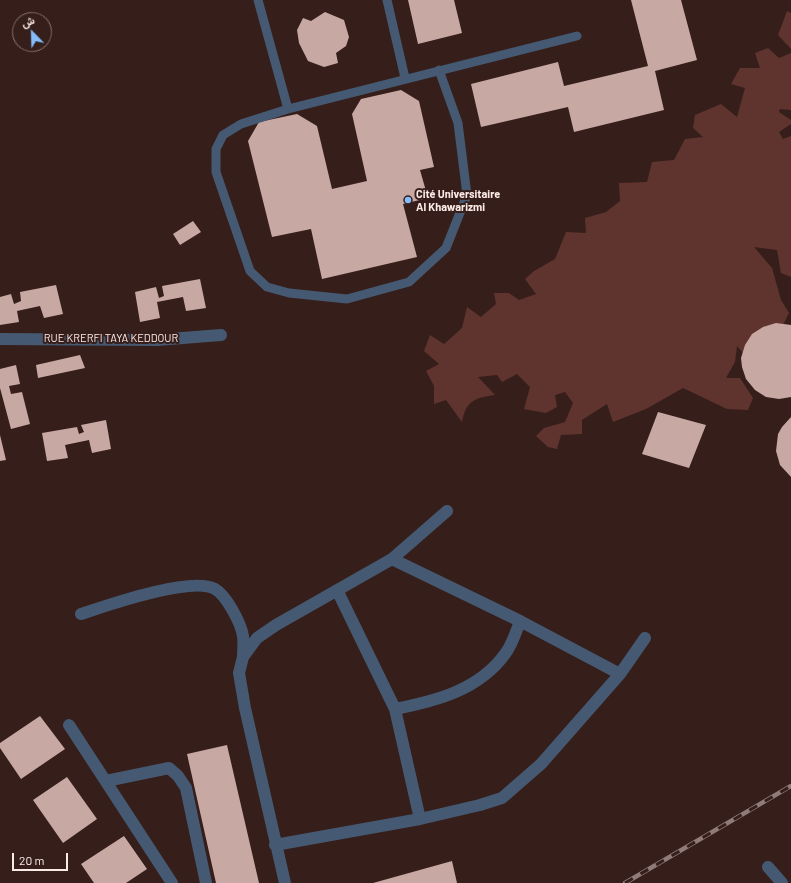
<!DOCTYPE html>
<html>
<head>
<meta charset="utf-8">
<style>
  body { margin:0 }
  #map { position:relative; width:791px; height:883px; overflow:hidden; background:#361e1b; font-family:Barlow,Vazirmatn,sans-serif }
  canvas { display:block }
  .north { position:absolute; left:12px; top:12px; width:40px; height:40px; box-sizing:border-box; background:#361e1b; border:1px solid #85706d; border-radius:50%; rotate:337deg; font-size:11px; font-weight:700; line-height:16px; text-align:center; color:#fceae7 }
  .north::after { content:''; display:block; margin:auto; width:14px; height:18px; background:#84bcfb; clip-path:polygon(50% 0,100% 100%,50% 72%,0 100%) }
  .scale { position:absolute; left:12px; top:853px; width:56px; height:18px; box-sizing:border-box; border:2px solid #fceae7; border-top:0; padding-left:5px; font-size:12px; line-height:14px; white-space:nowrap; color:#fceae7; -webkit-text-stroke:3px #361e1b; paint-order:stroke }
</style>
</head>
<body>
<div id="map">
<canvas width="791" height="883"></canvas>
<div class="north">ش</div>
<div class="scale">20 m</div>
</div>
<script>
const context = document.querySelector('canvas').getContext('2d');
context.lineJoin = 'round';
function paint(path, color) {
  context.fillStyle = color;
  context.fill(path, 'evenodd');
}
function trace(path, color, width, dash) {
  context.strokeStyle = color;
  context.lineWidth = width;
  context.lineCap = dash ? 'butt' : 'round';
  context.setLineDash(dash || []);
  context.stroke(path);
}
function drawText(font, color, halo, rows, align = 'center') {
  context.font = font + ' Barlow,sans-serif';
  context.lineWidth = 4;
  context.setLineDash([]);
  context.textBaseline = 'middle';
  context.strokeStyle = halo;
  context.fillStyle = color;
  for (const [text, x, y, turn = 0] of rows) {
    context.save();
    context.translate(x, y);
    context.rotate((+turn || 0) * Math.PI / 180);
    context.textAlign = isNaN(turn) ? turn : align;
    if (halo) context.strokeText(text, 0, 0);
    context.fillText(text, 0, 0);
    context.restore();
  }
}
paint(new Path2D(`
  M787,11L791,13V49L778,35Z
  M768,48L779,58L791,53V110L780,109L779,112L791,120V124L779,132L783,139L791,136V277L781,273L777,250L754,247L772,268L781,300L789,313L778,335L749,360L737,346L735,362L726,378H740L753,398L748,410L727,409L683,388L646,409L613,422L607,404L582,420V434L561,435L557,449L548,447L536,436L544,428L565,422L573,403L565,392L555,395L557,407L546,413L524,409L530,387L517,374L502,382L497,375L478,377L495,395C474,398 466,401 462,422L446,400L434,404V386L426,371L439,364L424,351L430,335L444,344L462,328L467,307L481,317L496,304L494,293H509L519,300L536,294L525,279L534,271L555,259L566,232L586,233L585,218L606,212L620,201L619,183L647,182L652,162L674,160L685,139L703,137L693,128L695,115L721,104L737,117L745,88L731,84L740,68H760L755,53Z`), '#5f342f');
paint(new Path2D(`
  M408,0H454L462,33L418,44Z
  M631,0H681L697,60L655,71L664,110L574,132L568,107L481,127L471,84L558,62L564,86L648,66Z
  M325,12L344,20L349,37L346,46L336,53L338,63L324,67L308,61L299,43L297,30L303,18L311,21Z
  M401,90L419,101L434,167L420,170L428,198L403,204L417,257L322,279L311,229L272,237L248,141L259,122L297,114L317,126L332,189L367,181L352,114L361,99Z
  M193,221L201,232L180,245L173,234Z
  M200,279L206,308L186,311L183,297L157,302L160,318L140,322L135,292L156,287L159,298L164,296L162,286Z
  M56,285L63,314L44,318L40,306L17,311L19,322L0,325V297L11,294L14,304L21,301L20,292Z
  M776,323L791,325V397L779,399L766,397L755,390L746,379L742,367L741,358L745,345L752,334L763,327Z
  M80,355L85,368L38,378L36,365Z
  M16,365L20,384L9,386L11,394L22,392L30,424L11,429L0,388V369Z
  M658,412L706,425L689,468L642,454Z
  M791,417V477L780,465L776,451L778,434L782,427Z
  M106,420L111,449L92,453L89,440L65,445L68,458L47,461L42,433L77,427L79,434L84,432L81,425Z
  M0,435L6,460L0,461Z
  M40,716L65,749L21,779L0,748V743Z
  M227,745L259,883H216L187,754Z
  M67,777L97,819L63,843L33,800Z
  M124,836L147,869L126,883H94L81,864Z
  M452,861L457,883H373Z`), '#c8a8a3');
trace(new Path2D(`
  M258,0L288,109L577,36
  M387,0L405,78
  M288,109L241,124L223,135L216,149V172L250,271L267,287L289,293L347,299L409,282L446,248L467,195L458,123L439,70`), '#455a72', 9);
trace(new Path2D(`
  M0,339L157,340L221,335
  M392,559L520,621L620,674
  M337,590L395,709L420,819
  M81,614C108,605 191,576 215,589C226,595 241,623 243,636C244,643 243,650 243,657
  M395,709C436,701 479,690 505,654C512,645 516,632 520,621
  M69,725L172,883
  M106,781L169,768L178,776L186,788L206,883
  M275,845L420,819L480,805L502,798L541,764L620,674L645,638
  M768,867L782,883
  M285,883L245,708L239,673L243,657L257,638L276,625L392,559L447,511`), '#455a72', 12);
const rail = new Path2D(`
  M625,883L791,786`);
trace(rail, '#907b78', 4.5);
trace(rail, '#361e1b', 3, [9]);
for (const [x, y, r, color] of [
  [408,200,4,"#84bcfb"]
]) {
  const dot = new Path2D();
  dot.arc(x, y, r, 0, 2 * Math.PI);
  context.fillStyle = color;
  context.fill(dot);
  trace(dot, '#361e1b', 1.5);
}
drawText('bold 11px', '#fceae7', '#361e1b', [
  ["Cité Universitaire",416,194],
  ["Al Khawarizmi",416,207]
], 'left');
drawText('11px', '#fceae7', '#361e1b', [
  ["RUE KRERFI TAYA KEDDOUR",111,338]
]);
</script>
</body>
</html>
